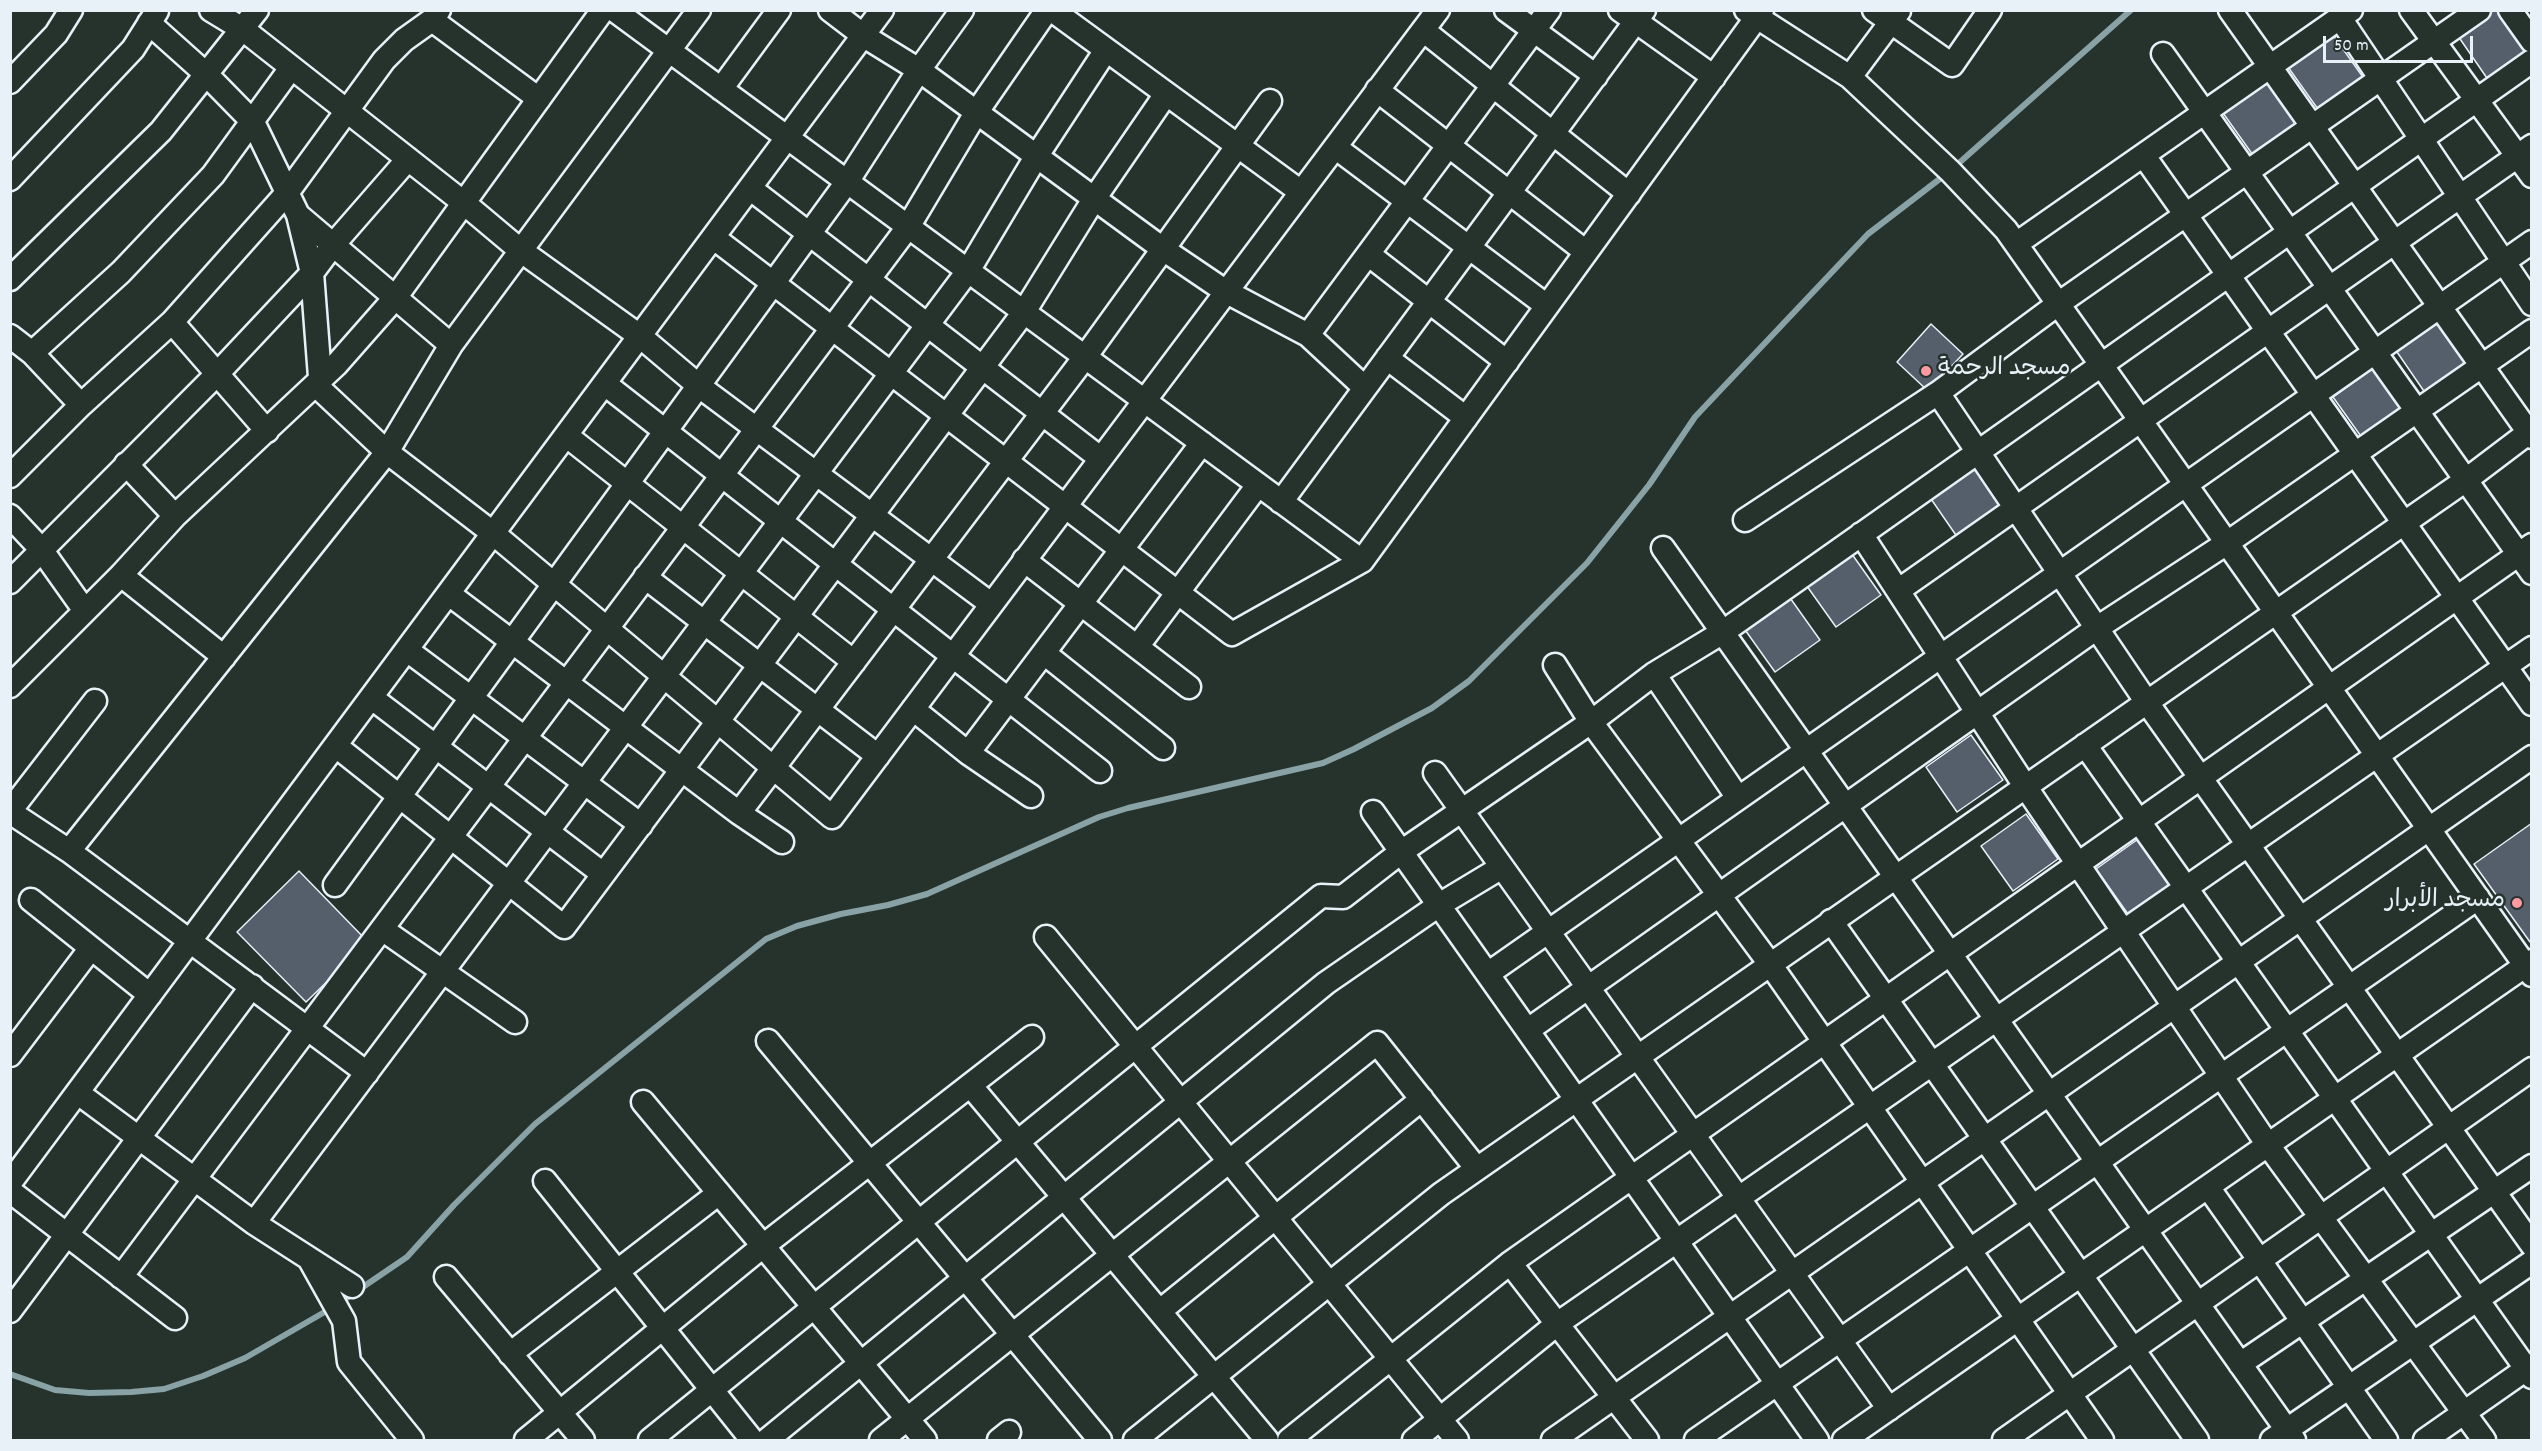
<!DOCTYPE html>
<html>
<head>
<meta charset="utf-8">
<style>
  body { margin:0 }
  #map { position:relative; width:2542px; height:1451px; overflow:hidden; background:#26332d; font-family:Dekko,sans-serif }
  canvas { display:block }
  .frame { position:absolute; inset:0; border:12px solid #e8f1f8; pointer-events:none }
  .scale { position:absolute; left:2323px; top:36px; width:150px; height:27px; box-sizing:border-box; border:3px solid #e8f1f8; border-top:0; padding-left:8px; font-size:18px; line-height:21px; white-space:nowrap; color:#e8f1f8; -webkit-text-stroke:4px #26332d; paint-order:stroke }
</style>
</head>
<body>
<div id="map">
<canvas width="2542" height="1451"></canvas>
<div class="frame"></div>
<div class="scale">50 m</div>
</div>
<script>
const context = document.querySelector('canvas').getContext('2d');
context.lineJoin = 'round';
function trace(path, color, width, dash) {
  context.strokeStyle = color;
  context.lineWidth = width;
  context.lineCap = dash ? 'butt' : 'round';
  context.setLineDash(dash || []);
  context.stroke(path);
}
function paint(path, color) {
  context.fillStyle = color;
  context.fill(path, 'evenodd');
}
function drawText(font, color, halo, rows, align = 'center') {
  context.font = font + ' Dekko,"Playpen Sans Arabic",sans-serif';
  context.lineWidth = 5;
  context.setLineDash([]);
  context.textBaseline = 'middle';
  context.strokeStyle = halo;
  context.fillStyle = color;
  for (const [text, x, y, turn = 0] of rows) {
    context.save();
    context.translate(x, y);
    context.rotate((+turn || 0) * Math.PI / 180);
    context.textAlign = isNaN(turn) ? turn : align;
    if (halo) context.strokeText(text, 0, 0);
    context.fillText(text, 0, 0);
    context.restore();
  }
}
trace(new Path2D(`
  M10,1374L55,1390L89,1393L131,1392L164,1389L203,1376L245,1358L335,1306L407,1257L454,1205L535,1124L766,939L797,926L841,914L888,905L927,894L1099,817L1128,808L1323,763L1354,749L1432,708L1469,681L1587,563L1649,485L1695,417L1868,234L1950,171L2131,10`), '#89a2a5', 6);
const building = new Path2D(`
  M2494,10H2507L2532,51L2489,81L2458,36Z
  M2333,35L2365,80L2320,112L2288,67Z
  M2268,81L2300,126L2255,158L2223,113Z
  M2442,320L2473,365L2428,397L2397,352Z
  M1931,324L1963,354L1928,391L1897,362Z
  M2378,365L2410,410L2365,442L2333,397Z
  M1974,464L2005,509L1960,541L1929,496Z
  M1849,550L1881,595L1836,627L1804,582Z
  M1788,595L1820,640L1775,672L1743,627Z
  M1971,735L2003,780L1957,812L1926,767Z
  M2026,814L2058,859L2013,891L1981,846Z
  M2532,823V941L2530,942L2474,864Z
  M2141,837L2173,882L2128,914L2096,869Z
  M299,871L368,942L306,1002L237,932Z`);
paint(building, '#555e6b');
trace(building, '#e8f1f8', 1.5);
const minor = new Path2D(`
  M211,10L244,30L464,203L520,250L641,337L699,386L991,604
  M614,10L1362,561
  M830,10L864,36L919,70L1163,249L1225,291L1308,335L1365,388
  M1052,10L1301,192
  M1506,10L1596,76
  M1620,10L1714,77
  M1746,10L1850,77L1950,171L2006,230L2532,975
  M1874,10L1952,65L1990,10
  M2230,10L2532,437
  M2411,10L2532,176
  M2510,10L2532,41
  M2340,18L2532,304
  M432,20L539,99
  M149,23L206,74L253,122L298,215L312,273L321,390L387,452L494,534L832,817L1438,10
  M1423,30L1629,194
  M2163,54L2532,573
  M1850,77L1899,11
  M10,82L56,34L71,10
  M721,89L779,10
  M1377,90L1586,252
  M1335,147L1547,306
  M2144,156L2532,704
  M10,179L133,49L157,11
  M751,189L1100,458
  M298,215L451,345
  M714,238L1232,634L1362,561L1762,10
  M2016,244L2351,10
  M1368,254L1507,362
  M10,279L161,131L257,10
  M172,322L267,431
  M1308,335L1549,10
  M10,336L32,353L81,405
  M32,353L121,272L213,175L291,68
  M1387,358L1466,418
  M605,384L1100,771
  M1938,393L2146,701L2532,1245
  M567,436L854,662
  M126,464L175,516
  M10,476L81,405L172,322L287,193L384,60L404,40L432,20L439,10
  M1281,502L1644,10
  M10,516L41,549L85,611
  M1745,520L1938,393L2058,304L2479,10
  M1861,534L2025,786L2268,1145L2484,1440
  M1663,548L2294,1440
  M1024,560L1189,687
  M121,575L224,657
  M645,577L878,756
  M10,582L218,373L312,273L333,245L408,159
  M1899,590L2532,146
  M449,594L739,813L782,842
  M1137,647L1258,485
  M407,650L641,825
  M1044,653L1163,748
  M1555,665L1591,722L1770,964L2102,1440
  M1654,674L1738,798
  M10,686L121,575L175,516L336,365L395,298L603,10
  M372,698L603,874
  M913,709L968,753L1031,796
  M2085,745L2532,1377
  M336,746L564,927L1024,312L1094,199L1166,94
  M968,753L1202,443
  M1435,773L1889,1409
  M10,811L95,701
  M10,812L69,851L367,1073
  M1373,812L1817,1440
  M739,813L1085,357L1270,101
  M69,851L387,452L451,345L699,10
  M335,885L847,182L919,70L962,10
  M31,900L150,995
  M1831,921L2197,1440
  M382,929L515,1022
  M1046,937L1457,1440
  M1489,973L2532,242
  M1528,1030L2097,628L2227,543L2532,331
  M768,1041L1100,1440
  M10,1055L91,948
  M970,1085L1267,1440
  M78,1093L254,1223L352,1286
  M643,1102L925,1440
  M545,1181L752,1440
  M10,1183L882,10
  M2208,1187L2386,1440
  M10,1191L175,1318
  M254,1223L968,271L1036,157L1106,50
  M311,1262L344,1321L349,1362L412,1440
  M1510,1263L1647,1440
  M121,1277L908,227L976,113L1047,10
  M446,1277L583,1440
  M10,1311L252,986
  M1160,1311L1422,1099
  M510,1354L719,1193
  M2240,1364L2532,1166
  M526,1440L763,1246L1032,1037
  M650,1440L1321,896L1343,897L1401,852L1591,722L1654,674L1723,632L2532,61
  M767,1440L1326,983L1439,905L1502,867
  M881,1440L1377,1043L1477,1169
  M999,1440L1009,1432
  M1135,1440L1441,1194L2466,480L2532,430
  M1289,1440L1510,1263L2532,545
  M1414,1440L1557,1324L2532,648
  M1553,1440L2532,757
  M1696,1440L2478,898
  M1844,1440L2532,961
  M2004,1440L2532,1069
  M2272,1440L2532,1262
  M2425,1440L2532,1365`);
trace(minor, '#e8f1f8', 27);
trace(minor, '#26332d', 22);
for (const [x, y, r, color] of [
  [1926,371,6,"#ff9aa2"],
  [2517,903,6,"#ff9aa2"]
]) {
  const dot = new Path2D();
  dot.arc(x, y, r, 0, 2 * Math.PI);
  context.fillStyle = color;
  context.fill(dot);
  trace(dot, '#26332d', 2);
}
drawText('24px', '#e8f1f8', '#26332d', [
  ["مسجد الرحمة",1938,371],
  ["مسجد الأبرار",2505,903,"right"]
], 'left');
</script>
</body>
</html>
